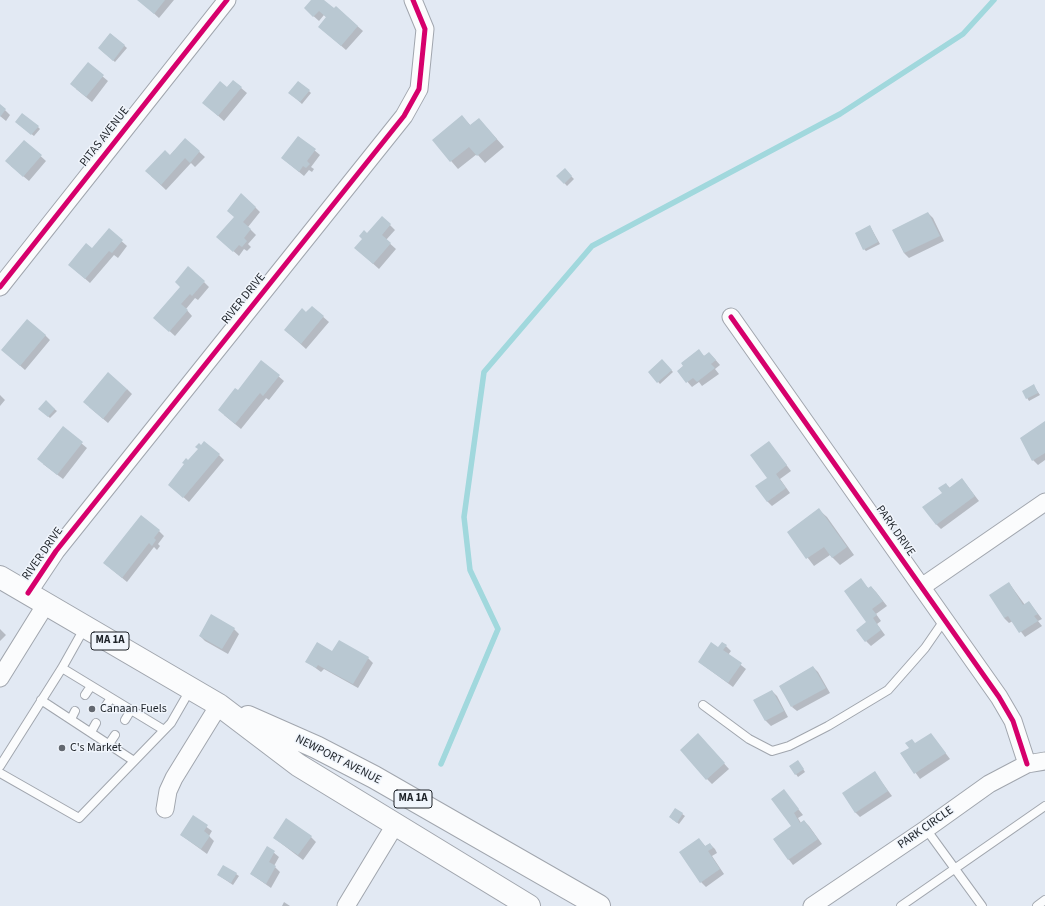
<!DOCTYPE html>
<style>
body{margin:0}
canvas{display:block;background:#e2e9f3}
</style>
<canvas width="1045" height="906"></canvas>
<script>
const ctx = document.querySelector('canvas').getContext('2d');
ctx.lineJoin = 'round';
function paint(path, color) { ctx.fillStyle = color; ctx.fill(path, 'evenodd'); }
const shape = rows => new Path2D(rows.map(r => 'M' + r).join(''));
function strokePath(path, color, width, dash) { ctx.strokeStyle = color; ctx.lineWidth = width; ctx.lineCap = dash ? 'butt' : 'round'; ctx.setLineDash(dash || []); ctx.stroke(path); }
function drawText(font, color, halo, rows, align = 'center') {
  ctx.font = font + ' "Source Sans 3",sans-serif'; ctx.lineWidth = 3; ctx.setLineDash([]); ctx.textBaseline = 'middle'; ctx.strokeStyle = halo; ctx.fillStyle = color; for (const [text, x, y, turn = 0] of rows) {
    ctx.save(); ctx.translate(x, y); ctx.rotate((+turn || 0) * Math.PI / 180); ctx.textAlign = isNaN(turn) ? turn : align; if (halo) ctx.strokeText(text, 0, 0); ctx.fillText(text, 0, 0); ctx.restore();
  }
}
paint(shape([
 [139,0,174,0,159,18],
 [312,0,323,0,334,10,336,7,363,31,346,50,324,31,327,18,324,15,319,21,310,13],
 [111,34,127,48,115,62,101,50],
 [88,64,108,81,92,102,76,89],
 [233,81,247,93,224,121,208,107],
 [309,91,311,93,302,104,292,95],
 [0,105,10,115,6,121,0,116],
 [462,116,471,126,479,119,504,147,485,163,477,154,458,169,433,140],
 [18,124,38,127,40,129,34,136],
 [299,137,320,155,311,167,314,169,312,172,309,170,304,176,282,158],
 [185,139,205,157,195,167,191,163,166,190,151,176],
 [24,141,46,161,29,181,11,166],
 [565,170,574,179,567,186,558,176],
 [255,207,260,212,248,227,256,235,248,244,251,247,247,251,244,249,239,256,223,242,235,217],
 [928,213,933,218,944,241,909,258,904,253,893,230],
 [382,217,395,230,386,240,396,249,379,269,361,253,367,235],
 [870,226,880,244,866,251,864,249],
 [109,230,127,246,118,258,114,255,90,283,75,270],
 [204,282,209,287,198,300,195,298,186,309,192,316,175,336,155,318],
 [312,307,329,322,306,349,285,330],
 [45,335,50,340,25,370,8,355],
 [699,351,704,356,709,353,714,358,720,365,715,369,719,374,702,386,699,382,692,387,678,371],
 [662,360,673,372,660,384,649,372],
 [262,362,284,381,269,400,266,398,241,429,224,415,238,391],
 [1034,386,1040,395,1029,401,1023,391],
 [127,389,132,394,108,423,89,407],
 [0,395,5,400,0,406],
 [46,402,57,411,50,418,40,409],
 [1045,422,1045,460,1038,465,1033,460],
 [63,428,87,448,63,479,43,464],
 [769,442,791,471,780,479,790,493,772,506,767,501],
 [219,455,224,460,189,502,174,489,188,462],
 [962,479,979,501,941,529,936,524,946,484,950,488],
 [819,510,827,517,854,555,840,565,830,555,814,566,788,532],
 [159,531,164,536,158,544,160,546,157,550,154,547,127,582,104,563],
 [861,580,869,589,871,587,876,592,887,606,876,614,881,621,877,624,885,635,871,646,866,641,868,622],
 [1009,583,1025,605,1029,602,1042,619,1038,621,1042,626,1025,637,1013,621,1009,623,1004,618],
 [0,629,6,635,0,641],
 [234,629,239,634,228,654,205,641,200,636],
 [726,646,731,651,728,655,746,669,733,687,699,662,718,648],
 [333,652,368,658,373,663,358,688,324,669,321,672,306,661],
 [813,667,818,672,830,693,797,711,792,707],
 [772,691,777,696,788,717,771,726,766,721,755,700],
 [931,734,950,759,920,779,902,754],
 [703,740,729,769,712,784,707,779],
 [800,764,805,772,798,777,790,766],
 [875,773,892,796,860,817,855,812],
 [784,791,803,815,798,818,801,823,804,821,809,826,822,844,793,865,774,840,793,827],
 [675,809,685,816,679,824,672,819],
 [193,817,212,831,209,836,214,841,207,854,181,835],
 [311,837,316,842,303,860,274,838],
 [699,839,706,847,710,844,715,849,717,853,712,856,724,874,706,887,701,882],
 [267,847,279,857,274,866,280,872,271,888,251,874],
 [236,874,239,876,233,885,221,877],
 [284,902,290,906,282,906]
]), '#0003');
strokePath(shape([
 [441,764,498,629,470,570,464,517,484,372,592,246,840,114,963,34,994,0]
]), '#a1d8dd', 5.5);
paint(shape([
 [137,0,165,0,154,14],
 [311,0,324,0,334,8,336,6,358,26,341,46,318,27,326,17,319,11,313,17,304,8],
 [110,33,125,45,113,61,98,48],
 [88,62,104,75,86,97,70,84],
 [233,80,242,87,218,116,202,103,220,81,227,87],
 [298,81,310,90,300,102,288,93],
 [0,104,6,109,0,117],
 [22,113,39,126,31,135,15,122],
 [462,115,470,125,479,118,497,139,477,156,469,147,450,162,432,140],
 [298,136,316,149,307,161,310,164,306,168,303,166,299,172,281,158],
 [185,138,200,151,190,163,185,158,161,185,145,171,165,150,170,155],
 [24,140,42,155,23,177,5,161],
 [565,168,572,176,564,184,556,176],
 [241,193,256,207,243,222,251,229,244,238,247,241,242,247,239,245,233,252,216,237,234,217,227,211],
 [928,212,940,236,904,253,892,230],
 [382,216,391,224,382,235,391,243,373,264,354,248,362,239,359,236,364,230,367,233],
 [870,225,878,242,863,250,855,233],
 [109,228,123,240,112,253,109,251,85,279,68,265,86,243,92,248],
 [188,266,205,281,192,296,190,294,181,304,188,310,169,332,153,318,180,287,175,282],
 [312,306,324,316,301,344,284,330,302,308,306,312],
 [27,319,46,335,20,366,1,350],
 [699,349,704,356,709,352,716,360,711,364,715,368,697,382,693,378,686,383,677,371,683,366,681,363],
 [662,359,672,370,657,383,648,372],
 [261,360,280,375,263,396,260,393,235,424,218,410,235,388,238,390],
 [108,372,127,389,103,419,83,402],
 [1034,384,1038,393,1026,399,1022,391],
 [46,400,55,409,48,417,38,409],
 [1045,421,1045,453,1032,461,1020,438],
 [63,426,83,442,57,475,37,459],
 [204,441,220,454,183,498,168,485,184,464,182,463,186,458,188,460,198,449,195,447,199,443,201,445],
 [769,441,787,465,776,474,786,488,767,502,755,486,767,478,750,455],
 [962,478,975,496,936,525,922,507,942,493,938,488,946,483,949,488],
 [819,508,847,547,832,558,824,547,806,559,787,532],
 [141,515,160,530,154,538,156,540,152,546,149,543,122,578,103,563],
 [861,578,868,588,871,586,883,601,872,609,877,615,873,618,881,630,865,642,856,630,866,622,844,591],
 [1009,582,1023,605,1029,601,1038,614,1034,616,1038,621,1019,633,1008,616,1004,618,989,595],
 [211,614,235,628,222,649,199,636],
 [339,640,369,657,353,684,318,665,316,668,305,662,317,642,332,651],
 [711,642,718,647,722,642,727,645,723,650,742,663,728,683,698,662],
 [813,666,826,688,791,707,779,686],
 [772,690,784,711,765,721,753,700],
 [698,733,725,763,706,780,680,750],
 [931,733,946,753,914,774,900,753,909,748,905,743,912,739,915,743],
 [798,760,804,769,795,775,789,766],
 [875,771,888,791,855,813,842,793],
 [784,789,799,809,794,813,800,823,804,820,818,839,788,860,773,839,791,826,771,799],
 [675,808,683,813,677,823,669,817],
 [193,815,208,825,204,831,210,836,201,849,180,835],
 [286,818,312,836,298,855,273,838],
 [699,838,705,846,710,843,713,848,708,851,720,869,700,883,679,852],
 [267,846,275,851,269,862,276,866,266,884,250,874],
 [223,865,237,873,231,883,217,875]
]), '#b9c8d2');
const service = shape([
 [62,668,164,730],
 [85,695,91,686],
 [41,700,134,761],
 [703,705,749,739,772,751,789,746,828,726,888,690,925,648,945,619],
 [105,707,111,698],
 [71,719,75,711],
 [125,720,131,710],
 [91,732,96,723],
 [109,744,115,735],
 [0,766,62,668,85,627],
 [0,773,79,818,171,723,190,690],
 [926,829,982,906],
 [901,906,1045,806],
 [1037,906,1045,900]
]);
const minor = shape([
 [0,287,227,0],
 [731,317,999,697,1013,721,1027,764],
 [923,586,1045,502],
 [28,593,56,551,404,116,419,89,425,29,413,0],
 [0,678,46,604],
 [165,809,168,791,174,778,219,705],
 [346,906,395,825],
 [812,906,926,829,989,784,1027,764,1045,761]
]);
const primary = shape([
 [0,577,219,705,298,765,529,906],
 [248,717,316,747,374,777,599,906]
]);
strokePath(service, '#a1a6ae', 10);
strokePath(minor, '#a1a6ae', 19);
strokePath(primary, '#a1a6ae', 24);
strokePath(service, '#fbfcfd', 8);
strokePath(minor, '#fbfcfd', 17);
strokePath(primary, '#fbfcfd', 22);
strokePath(shape([
 [0,287,227,0],
 [731,317,999,697,1013,721,1027,764],
 [28,593,56,551,404,116,419,89,425,29,413,0]
]), '#d6006c', 5);
for (const [x, y, r, color] of [
 [92,709,4,"#636870"],
 [62,748,4,"#636870"]
]) { const dot = new Path2D(); dot.arc(x, y, r, 0, 2 * Math.PI); ctx.fillStyle = color; ctx.fill(dot); strokePath(dot, '#f0f5fc', 1.5); }
for (const [x, y, w] of [
 [110,641,38],
 [413,799,38]
]) { const box = new Path2D(); box.roundRect(x - w / 2, y - 9, w, 18, 3); ctx.fillStyle = '#f0f5fc'; ctx.fill(box); strokePath(box, '#1e2329', 1); }
drawText('bold 11px', '#1e2329', null, [
 ["MA 1A",110,641],
 ["MA 1A",413,799]
]);
drawText('12px', '#1e2329', '#f0f5fc', [
 ["PITAS AVENUE",105,137,-52],
 ["RIVER DRIVE",244,299,-51],
 ["PARK DRIVE",895,531,55],
 ["RIVER DRIVE",43,554,-55],
 ["NEWPORT AVENUE",338,760,27],
 ["PARK CIRCLE",926,828,-35]
]);
drawText('12px', '#1e2329', '#f0f5fc', [
 ["Canaan Fuels",100,709],
 ["C's Market",70,748]
], 'left');
</script>
